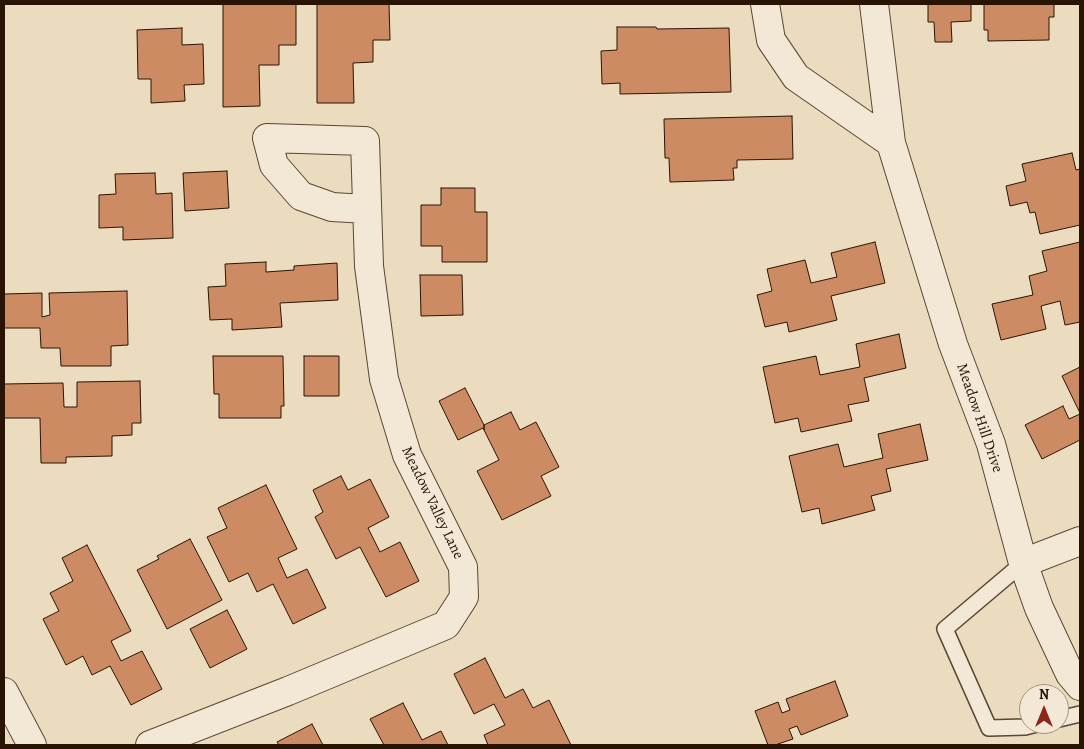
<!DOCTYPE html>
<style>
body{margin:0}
#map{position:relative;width:1084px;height:749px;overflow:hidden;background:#ebdbbf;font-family:Alegreya,serif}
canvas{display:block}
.frame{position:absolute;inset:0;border:5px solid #291404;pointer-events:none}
.north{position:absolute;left:1019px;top:684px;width:50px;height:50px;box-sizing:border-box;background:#f2e8d5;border:1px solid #a29381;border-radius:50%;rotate:0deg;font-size:14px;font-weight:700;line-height:20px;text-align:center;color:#291404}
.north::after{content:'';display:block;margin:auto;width:18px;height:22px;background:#8f2418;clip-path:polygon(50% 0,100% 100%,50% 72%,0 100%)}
</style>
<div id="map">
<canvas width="1084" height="749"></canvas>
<div class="frame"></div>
<div class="north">N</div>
</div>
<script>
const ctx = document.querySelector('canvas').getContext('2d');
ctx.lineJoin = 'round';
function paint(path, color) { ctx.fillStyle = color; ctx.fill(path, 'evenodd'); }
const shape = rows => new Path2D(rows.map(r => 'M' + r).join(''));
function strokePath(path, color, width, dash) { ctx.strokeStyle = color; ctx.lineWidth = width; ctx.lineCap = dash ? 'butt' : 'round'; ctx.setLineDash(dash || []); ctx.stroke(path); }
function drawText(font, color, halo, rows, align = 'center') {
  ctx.font = font + ' Alegreya,serif'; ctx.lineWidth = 4; ctx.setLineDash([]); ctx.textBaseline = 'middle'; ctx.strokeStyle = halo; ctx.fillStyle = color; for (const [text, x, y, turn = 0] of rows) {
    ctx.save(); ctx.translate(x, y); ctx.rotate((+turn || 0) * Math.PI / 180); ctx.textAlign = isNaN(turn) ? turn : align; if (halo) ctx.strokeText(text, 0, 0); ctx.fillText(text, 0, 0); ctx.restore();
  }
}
const building = shape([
 [223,4,296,4,296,45,279,45,279,65,259,65,260,106,223,107,223,4],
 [317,4,389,4,390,40,373,40,373,62,353,63,354,103,317,103,317,4],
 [928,4,971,4,971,21,951,22,952,42,935,42,934,22,928,22,928,4],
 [984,4,1054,4,1054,17,1049,17,1049,40,988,41,988,30,984,30,984,4],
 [617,27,656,27,657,29,729,28,731,92,620,94,620,83,602,84,601,51,617,50,617,27],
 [182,28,182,45,203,44,204,84,184,85,185,101,151,103,151,79,138,79,137,30,182,28],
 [792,116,793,159,737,160,737,168,733,168,734,180,670,182,669,158,665,158,664,119,792,116],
 [1072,153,1076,170,1080,169,1080,225,1040,234,1035,212,1030,213,1027,202,1010,206,1006,186,1026,181,1022,164,1072,153],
 [227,171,229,208,185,211,183,173,227,171],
 [155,173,156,194,172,193,173,238,123,240,123,227,99,228,99,195,116,194,115,174,155,173],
 [441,188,475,188,475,212,487,212,487,262,442,262,442,246,421,246,421,205,441,205,441,188],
 [875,242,885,283,831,296,837,320,789,332,787,322,765,327,757,295,772,291,767,269,805,260,811,283,837,277,831,253,875,242],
 [1080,242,1080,322,1065,325,1060,301,1041,306,1046,329,1001,340,992,304,1033,295,1029,276,1047,271,1042,251,1080,242],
 [266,262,266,272,294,270,294,266,337,263,338,300,280,303,282,327,232,330,232,319,210,320,208,287,226,286,225,264,266,262],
 [420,275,462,275,463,315,421,316,420,275],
 [127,291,128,345,111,346,111,366,61,366,60,348,41,348,40,328,4,328,4,294,42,293,42,317,50,315,49,293,127,291],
 [899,334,906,368,864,378,869,401,848,405,852,421,801,432,798,418,775,423,763,367,816,356,820,375,860,367,856,344,899,334],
 [213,356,283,356,284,406,281,406,281,418,219,418,219,394,214,394,213,356],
 [304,356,339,356,339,396,304,396,304,356],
 [1080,367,1080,413,1062,376,1080,367],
 [140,381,141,423,132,423,132,435,112,436,112,456,66,457,66,463,41,463,40,418,4,418,4,384,63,383,64,407,77,407,77,382,140,381],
 [465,388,484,425,484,430,483,428,458,440,439,401,465,388],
 [1063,406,1069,419,1080,414,1080,440,1042,459,1025,425,1063,406],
 [511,412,520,430,536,422,559,467,541,476,551,496,502,520,477,471,499,460,484,430,484,425,511,412],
 [920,424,928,460,886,469,891,491,871,496,875,510,822,524,819,508,802,512,789,456,838,444,844,467,883,458,878,434,920,424],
 [341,476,348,490,370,479,389,517,368,528,380,552,400,542,419,581,386,597,360,547,336,559,315,517,323,512,313,490,341,476],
 [266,485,297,549,278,558,287,578,307,569,326,608,293,624,273,584,257,592,248,573,229,582,207,537,227,528,218,508,266,485],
 [190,539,222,600,167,629,137,570,159,559,157,556,190,539],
 [87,545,131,631,111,641,121,661,142,651,162,689,131,705,110,666,92,675,83,656,66,665,43,619,59,611,50,593,73,581,62,558,87,545],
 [227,610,247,649,210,668,190,629,227,610],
 [485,658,505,698,523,689,533,708,549,700,571,745,488,745,484,735,505,725,494,704,474,714,454,674,485,658],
 [835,681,848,716,801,735,797,726,789,729,793,739,775,745,768,745,755,711,778,702,782,713,790,710,786,699,835,681],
 [403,703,422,740,441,731,448,745,384,745,370,719,403,703],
 [312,724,323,745,279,745,277,742,312,724]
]);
paint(building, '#cd8b64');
strokePath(building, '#291404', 1);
const service = shape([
 [1023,563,945,629,989,728,1025,727,1037,724],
 [1059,719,1080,714]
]);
const minor = shape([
 [765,4,771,40,796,77,891,143],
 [874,4,891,143,953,344,991,444,1023,563,1039,608,1070,674,1080,686],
 [1023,563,1080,541],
 [4,692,32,745],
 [150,745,288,691,446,625,464,597,463,567,407,455,384,379,369,266,365,141,267,138,274,165,301,196,332,207,367,209]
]);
strokePath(service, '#5a4633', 18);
strokePath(minor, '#5a4633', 30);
strokePath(service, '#f2e8d5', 15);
strokePath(minor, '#f2e8d5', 28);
drawText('15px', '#291404', '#f2e8d5', [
 ["Meadow Hill Drive",979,418,71],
 ["Meadow Valley Lane",432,503,64]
]);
</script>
